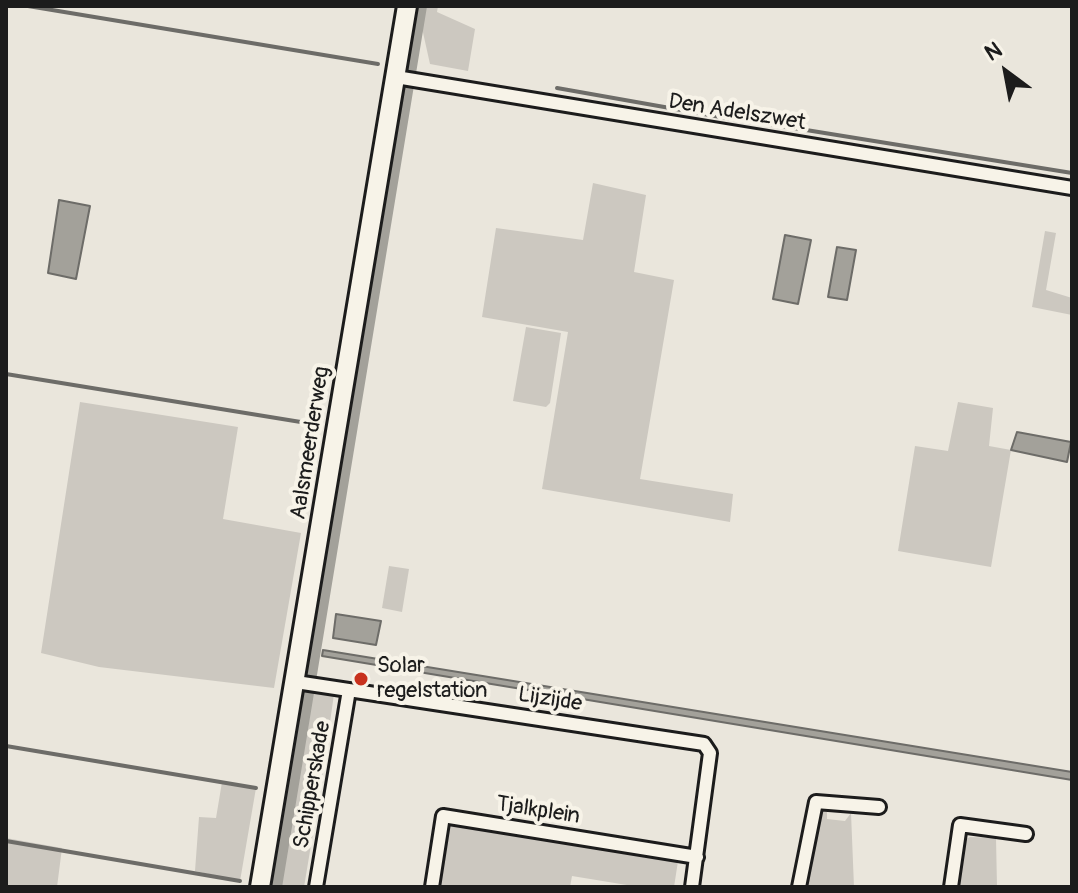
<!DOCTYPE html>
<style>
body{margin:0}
#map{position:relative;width:1078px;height:893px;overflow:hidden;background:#eae6dc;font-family:Pangolin,sans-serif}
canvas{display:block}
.frame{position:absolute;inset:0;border:8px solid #1c1c1c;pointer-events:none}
.north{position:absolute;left:966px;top:32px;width:80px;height:80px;-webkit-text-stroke:6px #f7f3e8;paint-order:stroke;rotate:328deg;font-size:22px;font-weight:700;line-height:32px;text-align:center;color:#1c1c1c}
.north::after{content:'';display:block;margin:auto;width:28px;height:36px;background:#1c1c1c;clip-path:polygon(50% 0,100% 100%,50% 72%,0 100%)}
</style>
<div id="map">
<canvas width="1078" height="893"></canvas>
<div class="frame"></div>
<div class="north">N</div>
</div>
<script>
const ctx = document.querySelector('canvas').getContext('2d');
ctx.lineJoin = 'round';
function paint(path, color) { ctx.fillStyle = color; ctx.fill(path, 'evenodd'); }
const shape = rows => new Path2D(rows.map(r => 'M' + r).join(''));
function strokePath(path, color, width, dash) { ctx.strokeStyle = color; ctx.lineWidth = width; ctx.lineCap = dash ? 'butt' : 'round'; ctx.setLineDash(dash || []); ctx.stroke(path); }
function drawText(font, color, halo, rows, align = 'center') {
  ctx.font = font + ' Pangolin,sans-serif'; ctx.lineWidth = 8; ctx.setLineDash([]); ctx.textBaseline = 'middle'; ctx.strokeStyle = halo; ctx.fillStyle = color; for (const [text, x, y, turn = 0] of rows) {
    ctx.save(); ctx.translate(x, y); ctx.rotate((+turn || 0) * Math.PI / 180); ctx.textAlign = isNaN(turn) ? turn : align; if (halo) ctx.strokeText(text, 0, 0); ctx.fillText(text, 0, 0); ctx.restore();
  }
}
paint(shape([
 [425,6,438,6,437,12,475,29,468,71,430,64,422,28],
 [593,183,646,195,634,272,674,280,640,479,733,494,730,522,542,489,568,332,482,317,496,228,583,240],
 [1045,231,1056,233,1046,290,1072,298,1072,315,1032,307],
 [526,327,561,333,550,403,546,407,513,401],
 [80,402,238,427,223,519,301,533,274,688,99,667,41,653],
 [958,402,993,408,989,446,1011,450,991,567,898,551,915,446,948,451],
 [389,566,409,569,402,612,382,608],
 [307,689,334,694,322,779,304,887,275,887],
 [222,782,256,788,240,881,195,871,199,817,216,818],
 [827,809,827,819,845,821,851,813,854,887,805,887,818,811],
 [445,821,678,861,674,887,639,887,572,876,570,887,434,887],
 [970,837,996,838,997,887,953,887,964,840],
 [6,838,62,848,57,887,6,887]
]), '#ccc8c0');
const water = shape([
 [59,200,90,206,76,279,48,273,59,200],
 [785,235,811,240,798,304,773,299,785,235],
 [837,247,856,250,847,300,828,297,837,247],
 [1017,432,1071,442,1067,462,1011,450,1017,432],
 [336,614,381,621,376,645,333,638,336,614],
 [323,650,1072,772,1072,780,322,656,323,650]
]);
paint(water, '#a3a19a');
strokePath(water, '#6d6c68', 2);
strokePath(shape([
 [28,6,378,64],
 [557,88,732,119],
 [769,124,1072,173],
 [6,374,313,424],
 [6,746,256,788],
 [6,841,240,881]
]), '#6d6c68', 4);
strokePath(shape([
 [276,887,421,6]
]), '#a3a19a', 12);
const street = shape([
 [396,77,1072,188],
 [296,682,704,744,710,753,692,887],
 [316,887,349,690],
 [432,887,443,816,697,857],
 [799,887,816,802,879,807],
 [951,887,960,825,1026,834]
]);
const secondary = shape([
 [260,887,407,6]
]);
strokePath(street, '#1c1c1c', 18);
strokePath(secondary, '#1c1c1c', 24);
strokePath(street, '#f7f3e8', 12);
strokePath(secondary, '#f7f3e8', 18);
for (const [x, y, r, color] of [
 [361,679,8,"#c8321e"]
]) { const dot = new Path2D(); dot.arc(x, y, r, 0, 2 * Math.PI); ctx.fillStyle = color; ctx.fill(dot); strokePath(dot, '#f7f3e8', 3); }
drawText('22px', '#1c1c1c', '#f7f3e8', [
 ["Den Adelszwet",737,113,9],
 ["Aalsmeerderweg",311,443,-81],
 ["Lijzijde",550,700,9],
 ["Schipperskade",313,785,-80],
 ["Tjalkplein",538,811,9]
]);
drawText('22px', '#1c1c1c', '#f7f3e8', [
 ["Solar",377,666],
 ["regelstation",377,691]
], 'left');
</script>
